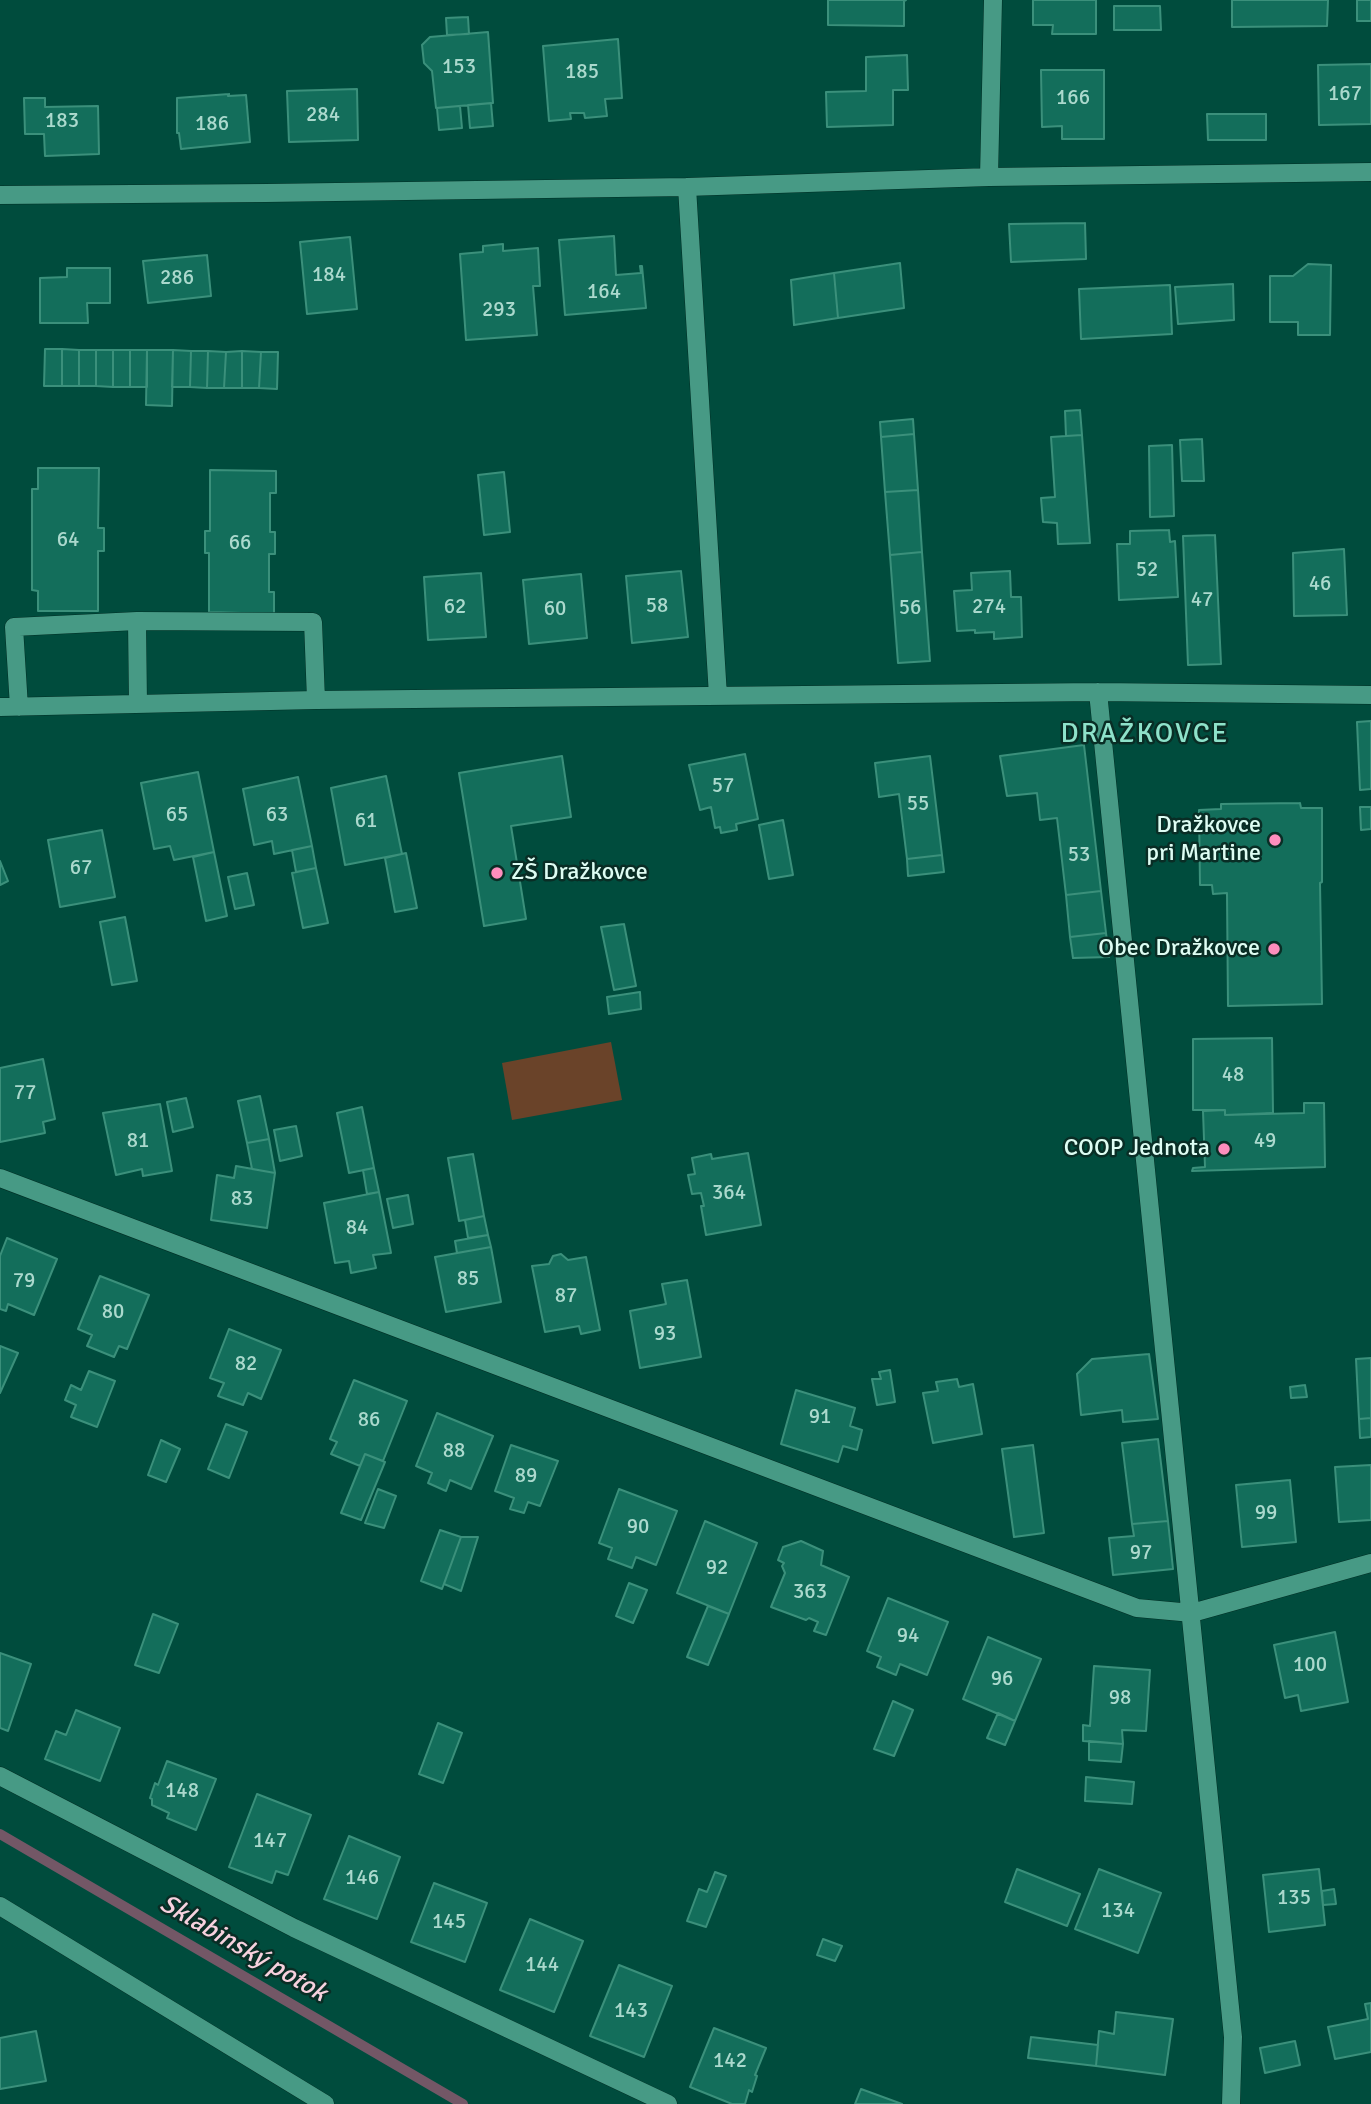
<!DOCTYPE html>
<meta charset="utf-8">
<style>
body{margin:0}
canvas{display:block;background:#004c3d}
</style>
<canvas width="1371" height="2104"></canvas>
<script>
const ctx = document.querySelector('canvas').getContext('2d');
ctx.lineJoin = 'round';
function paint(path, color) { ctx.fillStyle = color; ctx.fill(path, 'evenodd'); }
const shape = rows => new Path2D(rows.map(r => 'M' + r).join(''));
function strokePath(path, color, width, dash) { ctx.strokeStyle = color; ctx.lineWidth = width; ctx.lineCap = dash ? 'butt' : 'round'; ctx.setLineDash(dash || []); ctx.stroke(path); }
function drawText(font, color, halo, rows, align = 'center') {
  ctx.font = font + ' Signika,sans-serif'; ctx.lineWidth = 5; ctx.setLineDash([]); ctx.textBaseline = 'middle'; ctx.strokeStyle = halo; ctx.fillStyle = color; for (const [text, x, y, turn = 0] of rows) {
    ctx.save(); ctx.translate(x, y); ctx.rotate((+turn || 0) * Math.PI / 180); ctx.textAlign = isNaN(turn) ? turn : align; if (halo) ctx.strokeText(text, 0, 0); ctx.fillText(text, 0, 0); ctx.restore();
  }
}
paint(shape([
 [611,1042,622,1100,512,1120,502,1063]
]), '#6a4329');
strokePath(shape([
 [0,1834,463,2104]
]), '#735766', 10);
const building = shape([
 [828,0,906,0,904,1,904,26,828,25,828,0],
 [1033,0,1096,0,1096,34,1052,34,1053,25,1033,25,1033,0],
 [1232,0,1328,0,1327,26,1232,27,1232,0],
 [1357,0,1371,0,1371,21,1357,21,1357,0],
 [1114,6,1160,6,1161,30,1114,30,1114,6],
 [468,17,469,34,447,35,446,18,468,17],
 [488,32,493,103,436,108,432,71,424,63,422,45,430,37,488,32],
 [618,39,622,98,605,99,607,116,585,118,584,113,570,113,571,119,549,121,543,46,618,39],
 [907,55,908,90,893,90,893,125,827,127,826,92,866,91,866,57,907,55],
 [1371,64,1371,124,1319,125,1318,65,1371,64],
 [1041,70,1104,70,1104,139,1062,139,1062,126,1042,127,1041,70],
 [357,89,358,140,289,142,287,91,357,89],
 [229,94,228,96,246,95,250,142,181,149,179,133,177,133,177,98,229,94],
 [24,98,45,98,45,107,98,106,99,154,45,156,44,134,25,134,24,98],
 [491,103,493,126,470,128,468,105,491,103],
 [460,106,462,128,439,130,437,108,460,106],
 [1207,114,1266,114,1266,140,1208,140,1207,114],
 [1085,223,1086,259,1011,262,1009,224,1085,223],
 [614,236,616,275,641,273,640,266,642,266,646,308,565,315,559,240,614,236],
 [350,237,357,309,307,314,300,242,350,237],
 [503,244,503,251,538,248,540,286,533,286,537,335,466,340,460,254,483,252,483,246,503,244],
 [207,255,211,296,148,303,143,261,207,255],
 [900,263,904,308,838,318,834,273,900,263],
 [1308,264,1331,265,1330,335,1298,335,1298,322,1270,322,1270,276,1293,276,1308,264],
 [67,268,110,268,110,303,87,303,88,323,40,323,40,278,67,277,67,268],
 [834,273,838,318,794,325,791,280,834,273],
 [1233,284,1234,320,1178,324,1175,287,1233,284],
 [1170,285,1172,334,1081,339,1079,289,1170,285],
 [45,349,62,349,62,386,44,386,45,349],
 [62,349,79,350,79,386,62,386,62,349],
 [79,350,96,350,96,386,79,386,79,350],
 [96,350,113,350,113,387,96,386,96,350],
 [113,350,130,350,130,387,113,387,113,350],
 [130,350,147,350,147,387,130,387,130,350],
 [147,350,173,350,172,406,146,405,147,350],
 [173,350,191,351,190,387,172,387,173,350],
 [191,351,208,351,207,388,190,387,191,351],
 [208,351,226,352,224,388,207,388,208,351],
 [242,351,242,388,224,388,226,352,242,351],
 [242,351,261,352,259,388,242,388,242,351],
 [261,352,278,352,277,389,259,388,261,352],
 [1080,410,1082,435,1066,436,1065,411,1080,410],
 [913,419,914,434,881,437,880,422,913,419],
 [914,434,918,490,885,492,881,437,914,434],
 [1082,435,1090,543,1058,544,1057,523,1043,522,1041,498,1055,497,1051,437,1082,435],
 [1202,439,1204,481,1182,481,1180,440,1202,439],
 [1172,445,1174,516,1150,517,1149,446,1172,445],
 [38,468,99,468,98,528,104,528,104,551,98,551,98,611,38,611,38,591,32,590,32,489,38,489,38,468],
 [210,470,276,471,276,493,270,493,270,532,275,532,275,554,269,554,269,592,274,592,274,614,209,612,209,553,205,553,205,531,210,531,210,470],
 [504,472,510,532,484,535,478,475,504,472],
 [918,490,922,552,890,555,885,492,918,490],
 [1169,530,1170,542,1175,541,1178,597,1119,600,1117,544,1130,544,1130,531,1169,530],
 [1215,535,1221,664,1188,665,1183,536,1215,535],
 [1344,549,1347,615,1294,616,1293,553,1344,549],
 [922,552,930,661,898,663,890,555,922,552],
 [681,571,688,637,632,643,626,576,681,571],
 [1010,571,1011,597,1021,597,1022,637,994,639,994,632,975,633,975,630,957,631,954,591,972,590,971,573,1010,571],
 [481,573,486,637,428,640,424,577,481,573],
 [581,574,587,638,529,644,523,580,581,574],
 [1371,721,1371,789,1360,790,1357,722,1371,721],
 [1084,745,1101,891,1066,895,1057,818,1040,820,1037,793,1007,796,1000,756,1084,745],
 [745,754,758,819,736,824,737,830,721,833,720,827,715,828,711,807,700,810,689,765,745,754],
 [562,756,571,817,511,826,526,919,484,926,459,773,562,756],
 [930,756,942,855,907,859,899,794,879,797,875,763,930,756],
 [198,772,214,852,174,860,170,846,154,849,141,783,198,772],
 [386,776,402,854,345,865,331,788,386,776],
 [298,777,312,846,274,854,272,841,254,845,243,789,298,777],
 [1300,803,1301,808,1322,808,1322,882,1320,883,1322,1004,1228,1006,1227,893,1213,894,1212,885,1200,885,1199,810,1221,809,1221,804,1300,803],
 [1360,807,1371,807,1371,829,1361,830,1360,807],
 [783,820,793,875,769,879,759,825,783,820],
 [102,830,115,897,60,907,48,840,102,830],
 [312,846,316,868,296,872,292,850,312,846],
 [214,852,227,916,206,921,193,857,214,852],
 [406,853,417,908,395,912,385,858,406,853],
 [942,855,944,872,908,876,907,859,942,855],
 [0,861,8,881,0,885,0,861],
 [316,868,328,923,303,928,292,873,316,868],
 [247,873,254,905,235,909,228,877,247,873],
 [1101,891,1106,933,1070,937,1066,895,1101,891],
 [125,917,137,981,112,985,100,922,125,917],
 [624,924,636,986,614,990,601,927,624,924],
 [1106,933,1109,957,1073,958,1070,937,1106,933],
 [640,992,641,1009,609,1014,607,997,640,992],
 [1272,1038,1273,1113,1225,1115,1225,1110,1193,1110,1193,1039,1272,1038],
 [43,1059,55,1119,43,1122,45,1133,0,1142,0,1068,43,1059],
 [260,1096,269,1139,247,1143,238,1101,260,1096],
 [186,1098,193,1127,173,1132,167,1102,186,1098],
 [1304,1103,1324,1103,1325,1167,1192,1171,1193,1168,1205,1167,1203,1111,1225,1110,1225,1115,1304,1113,1304,1103],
 [160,1104,172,1171,143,1176,142,1169,116,1175,103,1113,160,1104],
 [362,1107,374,1168,349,1173,337,1113,362,1107],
 [296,1126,302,1156,280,1161,274,1130,296,1126],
 [269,1139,275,1173,252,1169,247,1143,269,1139],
 [748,1153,761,1225,706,1235,701,1206,704,1206,701,1193,692,1194,688,1175,695,1174,692,1158,711,1154,712,1159,748,1153],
 [473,1154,484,1216,459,1221,448,1158,473,1154],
 [236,1166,275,1173,267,1228,211,1220,217,1175,234,1178,236,1166],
 [374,1168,379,1192,367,1194,363,1170,374,1168],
 [379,1192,391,1253,373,1255,376,1268,351,1273,349,1261,335,1263,324,1203,379,1192],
 [408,1195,413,1224,393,1228,387,1199,408,1195],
 [484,1216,488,1235,468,1238,465,1220,484,1216],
 [488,1235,491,1247,457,1253,455,1241,488,1235],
 [7,1238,57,1259,34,1315,8,1304,6,1311,0,1309,0,1256,7,1238],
 [491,1247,501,1302,446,1312,435,1257,491,1247],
 [561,1254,568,1260,586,1257,600,1330,581,1334,579,1326,545,1332,532,1266,549,1264,553,1256,561,1254],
 [100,1276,149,1295,127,1349,119,1346,114,1357,87,1346,92,1335,78,1329,100,1276],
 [687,1280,701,1357,640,1368,630,1311,666,1304,662,1284,687,1280],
 [229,1329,281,1350,261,1399,248,1393,243,1405,218,1396,224,1383,210,1378,229,1329],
 [0,1346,18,1353,0,1393,0,1346],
 [1149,1354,1158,1419,1123,1422,1122,1410,1081,1415,1077,1374,1092,1359,1149,1354],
 [1371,1358,1371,1418,1359,1419,1356,1359,1371,1358],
 [890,1370,895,1402,877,1405,872,1379,881,1379,879,1372,890,1370],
 [89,1371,115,1381,97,1427,71,1417,76,1405,65,1400,71,1385,81,1390,89,1371],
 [957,1379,959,1387,973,1384,982,1434,933,1443,923,1393,938,1391,936,1382,957,1379],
 [354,1380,407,1401,383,1461,365,1454,360,1466,331,1454,337,1442,330,1439,354,1380],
 [1305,1385,1307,1397,1291,1398,1290,1387,1305,1385],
 [796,1390,855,1408,850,1426,862,1430,857,1450,843,1446,838,1462,781,1444,796,1390],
 [437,1413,493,1436,471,1489,450,1480,446,1491,428,1483,432,1473,416,1466,437,1413],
 [1371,1418,1371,1437,1360,1438,1359,1419,1371,1418],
 [226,1424,247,1432,229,1478,208,1469,226,1424],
 [1158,1439,1168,1521,1132,1524,1122,1443,1158,1439],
 [161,1440,180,1449,166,1482,148,1475,161,1440],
 [511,1445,558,1461,540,1506,528,1502,524,1513,510,1509,514,1498,495,1491,511,1445],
 [1033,1445,1044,1533,1014,1537,1002,1449,1033,1445],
 [365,1454,385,1462,361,1520,341,1513,365,1454],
 [1371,1465,1371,1520,1339,1522,1335,1467,1371,1465],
 [1290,1480,1296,1542,1242,1547,1236,1485,1290,1480],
 [378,1489,396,1496,384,1528,365,1523,378,1489],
 [619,1489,677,1511,656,1565,636,1557,632,1568,608,1559,612,1548,599,1543,619,1489],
 [705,1521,757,1543,729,1614,677,1593,705,1521],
 [1168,1521,1173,1569,1113,1575,1109,1538,1134,1536,1132,1524,1168,1521],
 [440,1530,461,1537,442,1589,421,1581,440,1530],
 [461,1537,478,1537,461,1591,444,1584,461,1537],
 [801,1541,823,1551,821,1565,849,1577,826,1635,814,1631,818,1622,809,1618,806,1620,771,1607,785,1573,782,1566,784,1563,778,1560,783,1547,801,1541],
 [629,1583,647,1590,633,1623,616,1616,629,1583],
 [888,1598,948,1622,927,1675,900,1664,896,1675,877,1667,881,1657,867,1651,888,1598],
 [708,1606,729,1614,708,1665,687,1657,708,1606],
 [153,1614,178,1624,159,1673,135,1665,153,1614],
 [1335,1632,1348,1702,1301,1711,1298,1695,1285,1698,1274,1645,1335,1632],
 [988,1637,1041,1659,1015,1721,963,1699,988,1637],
 [0,1653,31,1664,8,1731,0,1728,0,1653],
 [1094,1666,1150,1670,1146,1731,1122,1730,1123,1744,1083,1741,1083,1725,1090,1726,1094,1666],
 [893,1701,913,1710,894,1756,874,1749,893,1701],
 [76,1710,120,1728,100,1781,45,1759,56,1731,66,1735,76,1710],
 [998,1713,1015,1721,1005,1745,987,1738,998,1713],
 [438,1723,462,1733,443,1783,419,1774,438,1723],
 [1089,1741,1123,1744,1121,1762,1089,1760,1089,1741],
 [167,1761,216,1779,196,1830,167,1818,169,1813,152,1805,152,1799,150,1798,155,1783,158,1785,167,1761],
 [1086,1777,1134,1782,1132,1804,1085,1801,1086,1777],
 [257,1794,311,1815,288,1875,276,1871,272,1883,229,1867,257,1794],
 [349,1836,400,1857,377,1919,324,1899,349,1836],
 [1017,1869,1080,1894,1067,1926,1005,1902,1017,1869],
 [1099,1869,1161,1893,1138,1953,1075,1929,1099,1869],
 [1319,1869,1325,1925,1269,1932,1263,1875,1319,1869],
 [715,1872,726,1876,706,1927,687,1921,699,1889,707,1892,715,1872],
 [434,1883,487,1903,465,1962,411,1942,434,1883],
 [1334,1889,1336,1904,1323,1905,1322,1891,1334,1889],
 [530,1919,583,1941,554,2012,500,1990,530,1919],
 [823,1939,842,1946,835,1961,817,1955,823,1939],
 [619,1965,672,1986,644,2057,590,2036,619,1965],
 [1371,2003,1371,2052,1335,2059,1328,2027,1368,2019,1365,2004,1371,2003],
 [1116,2012,1173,2019,1165,2075,1096,2066,1099,2031,1114,2034,1116,2012],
 [714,2028,766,2048,755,2075,757,2076,752,2092,749,2090,745,2104,732,2104,690,2087,714,2028],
 [36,2031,46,2081,0,2089,0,2038,36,2031],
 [1031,2037,1098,2045,1096,2066,1028,2058,1031,2037],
 [1295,2041,1300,2065,1265,2073,1260,2048,1295,2041],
 [861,2089,902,2104,855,2104,861,2089]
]);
paint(building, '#136e5b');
strokePath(building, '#3b907b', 2);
const minor = shape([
 [989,177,993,0],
 [687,187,718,696],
 [0,195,266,193,687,187,989,177,1371,172],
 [137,621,138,704],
 [1098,692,1233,2037,1231,2104],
 [0,707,316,700,1098,692,1371,695],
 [19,707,14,627,137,621,313,622,316,700],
 [0,1178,1137,1608,1192,1613,1371,1563],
 [0,1776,294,1928,668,2104],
 [0,1906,325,2104]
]);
strokePath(minor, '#002f25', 19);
strokePath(minor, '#479a85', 18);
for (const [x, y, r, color] of [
 [1275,840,7,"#fe8ebd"],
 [497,873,7,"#fe8ebd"],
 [1274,949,7,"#fe8ebd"],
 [1224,1149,7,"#fe8ebd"]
]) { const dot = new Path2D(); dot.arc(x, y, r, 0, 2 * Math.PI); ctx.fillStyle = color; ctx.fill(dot); strokePath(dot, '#092d25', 2.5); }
drawText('21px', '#abd9cd', null, [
 ["153",459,67],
 ["185",582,72],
 ["167",1345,94],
 ["166",1073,98],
 ["284",323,115],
 ["183",62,121],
 ["186",212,124],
 ["184",329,275],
 ["286",177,278],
 ["164",604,292],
 ["293",499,310],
 ["64",68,540],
 ["66",240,543],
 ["52",1147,570],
 ["46",1320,584],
 ["47",1202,600],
 ["58",657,606],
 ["62",455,607],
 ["274",989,607],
 ["56",910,608],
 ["60",555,609],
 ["57",723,786],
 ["55",918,804],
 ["65",177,815],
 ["63",277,815],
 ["61",366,821],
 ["53",1079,855],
 ["67",81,868],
 ["48",1233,1075],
 ["77",25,1093],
 ["81",138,1141],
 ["49",1265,1141],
 ["364",729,1193],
 ["83",242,1199],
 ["84",357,1228],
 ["85",468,1279],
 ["79",24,1281],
 ["87",566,1296],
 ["80",113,1312],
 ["93",665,1334],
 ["82",246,1364],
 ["91",820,1417],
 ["86",369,1420],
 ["88",454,1451],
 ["89",526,1476],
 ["99",1266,1513],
 ["90",638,1527],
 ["97",1141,1553],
 ["92",717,1568],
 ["363",810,1592],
 ["94",908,1636],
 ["100",1310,1665],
 ["96",1002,1679],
 ["98",1120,1698],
 ["148",182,1791],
 ["147",270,1841],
 ["146",362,1878],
 ["135",1294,1898],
 ["134",1118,1911],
 ["145",449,1922],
 ["144",542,1965],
 ["143",631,2011],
 ["142",730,2061]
]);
drawText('24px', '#defdf3', '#092d25', [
 ["Dražkovce",1261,826],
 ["pri Martine",1261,854],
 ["ZŠ Dražkovce",511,873,"left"],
 ["Obec Dražkovce",1260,949],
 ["COOP Jednota",1210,1149]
], 'right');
drawText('italic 26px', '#f7d1de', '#092d25', [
 ["Sklabinský potok",243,1949,30]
]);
ctx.letterSpacing = '2px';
drawText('28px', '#8ee2ca', '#092d25', [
 ["DRAŽKOVCE",1145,735]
]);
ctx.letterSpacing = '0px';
</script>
